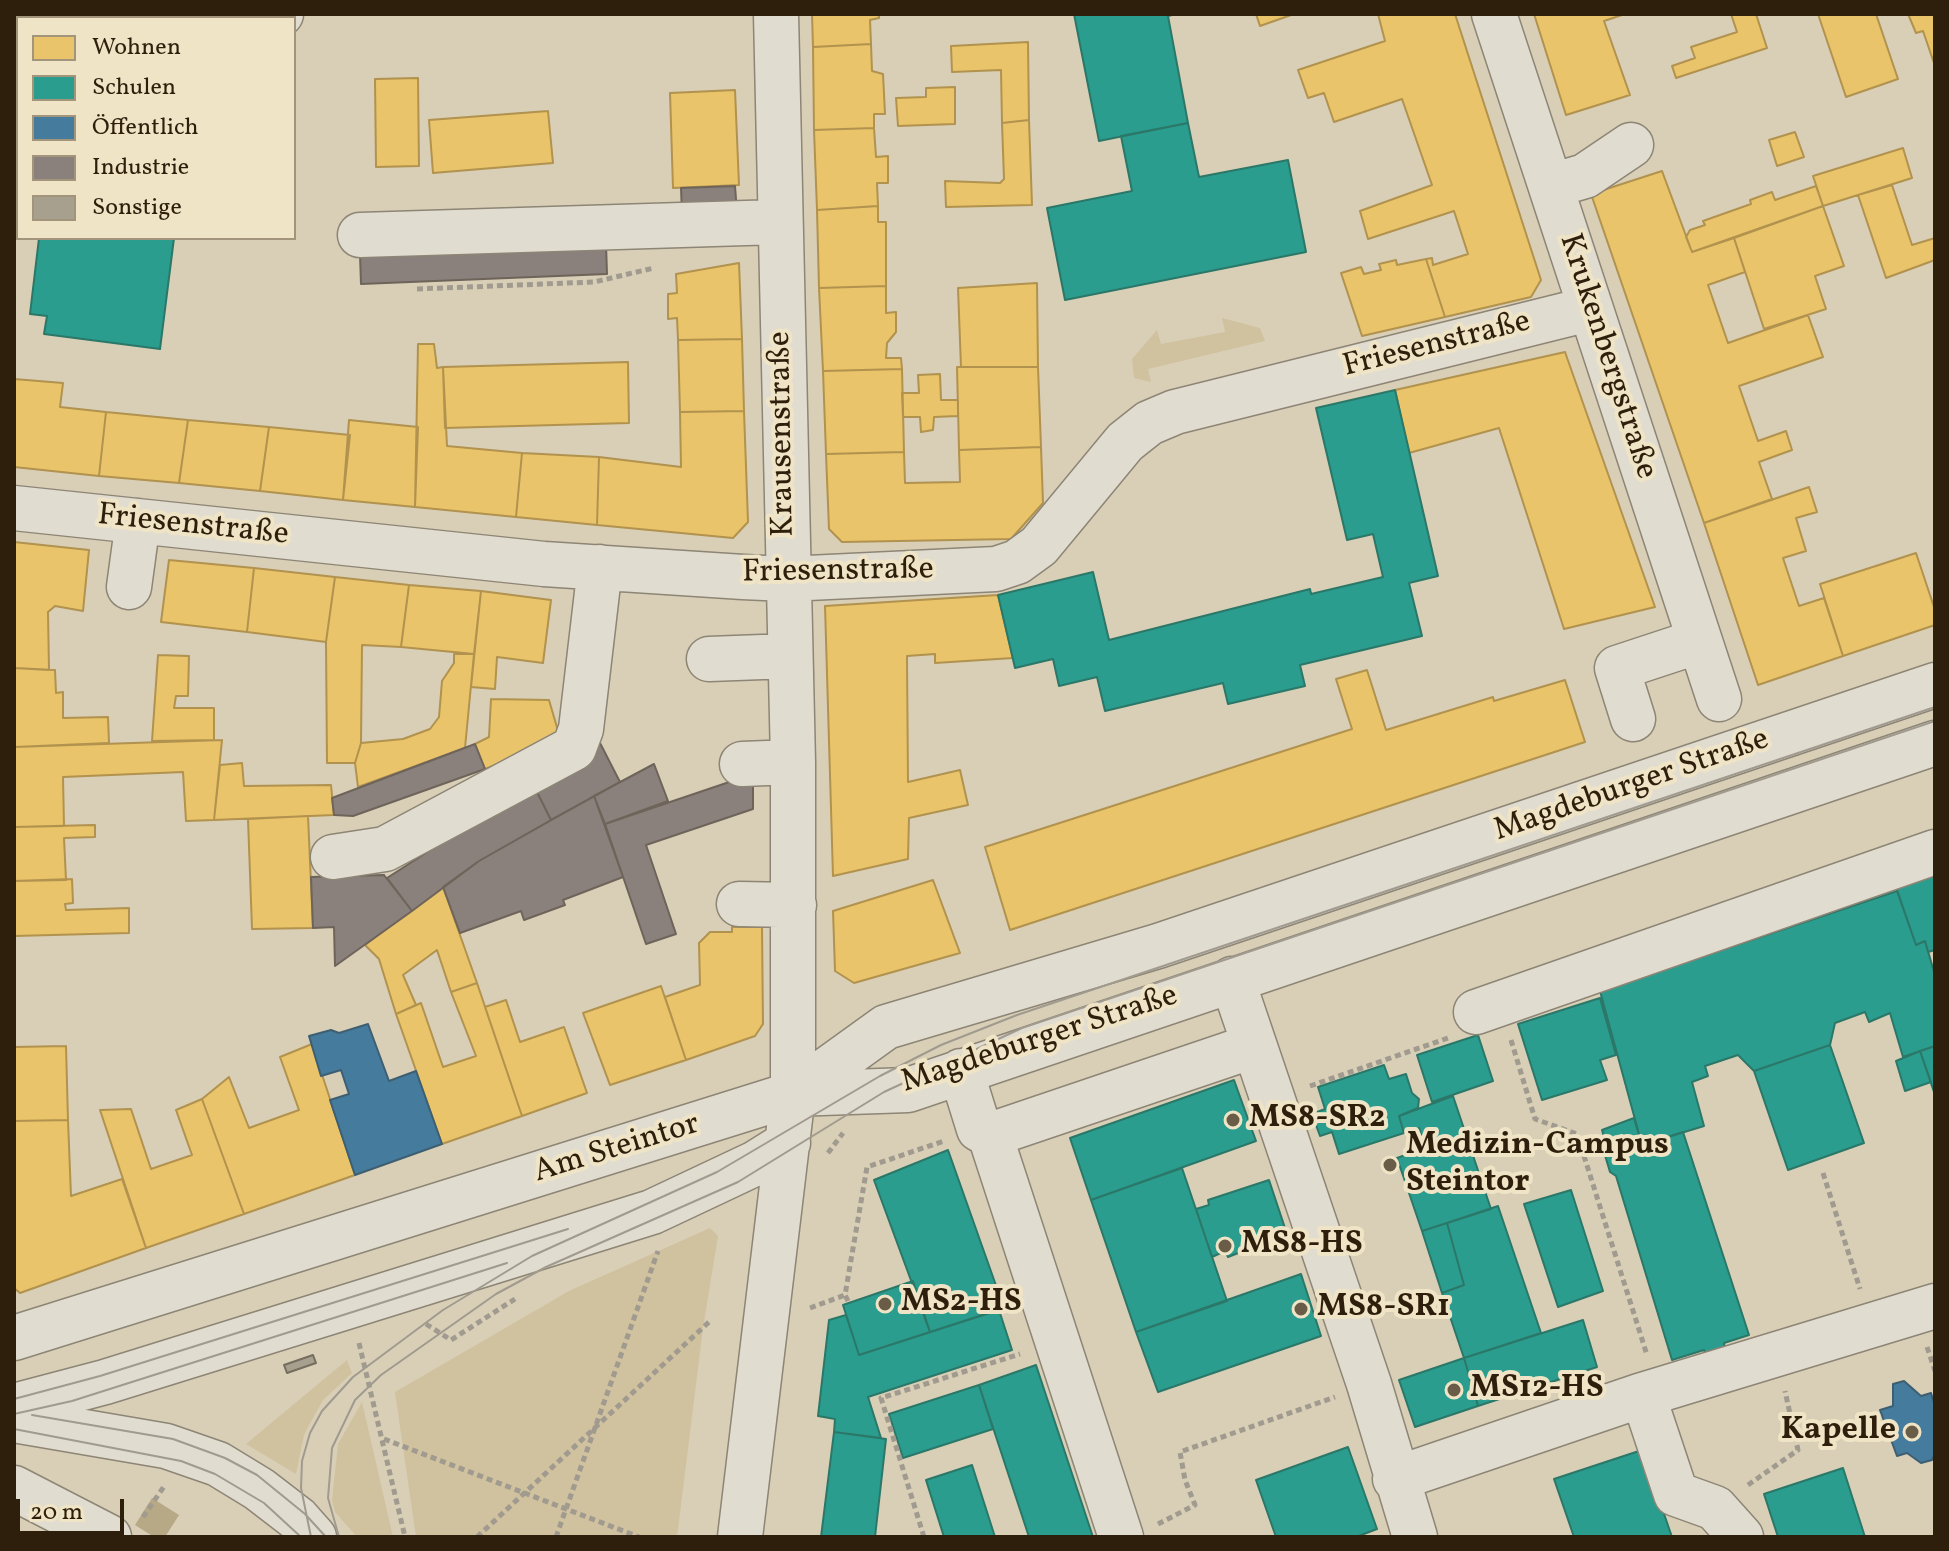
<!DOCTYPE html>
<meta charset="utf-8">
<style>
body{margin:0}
#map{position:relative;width:1949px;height:1551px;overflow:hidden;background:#d9cfb6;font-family:Vollkorn,serif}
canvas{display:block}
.frame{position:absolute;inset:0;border:16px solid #2e1f0c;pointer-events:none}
.legend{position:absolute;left:16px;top:16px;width:280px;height:224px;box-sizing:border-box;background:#f0e4c6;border:2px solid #a2957c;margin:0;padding:10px 14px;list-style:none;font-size:24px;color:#2e1f0c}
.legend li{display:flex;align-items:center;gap:16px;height:40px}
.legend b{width:40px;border:2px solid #a2957c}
.scale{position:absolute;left:16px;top:1499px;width:108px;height:36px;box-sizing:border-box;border:4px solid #2e1f0c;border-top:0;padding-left:10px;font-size:24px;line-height:28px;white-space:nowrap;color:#2e1f0c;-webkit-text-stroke:6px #f0e4c6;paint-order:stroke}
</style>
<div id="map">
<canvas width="1949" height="1551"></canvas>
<div class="frame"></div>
<ul class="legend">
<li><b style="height:22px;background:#e9c46a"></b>Wohnen</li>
<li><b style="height:22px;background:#2a9d8f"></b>Schulen</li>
<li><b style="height:22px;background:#457b9d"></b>Öffentlich</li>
<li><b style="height:22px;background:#8a817c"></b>Industrie</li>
<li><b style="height:22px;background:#a8a08e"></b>Sonstige</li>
</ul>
<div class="scale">20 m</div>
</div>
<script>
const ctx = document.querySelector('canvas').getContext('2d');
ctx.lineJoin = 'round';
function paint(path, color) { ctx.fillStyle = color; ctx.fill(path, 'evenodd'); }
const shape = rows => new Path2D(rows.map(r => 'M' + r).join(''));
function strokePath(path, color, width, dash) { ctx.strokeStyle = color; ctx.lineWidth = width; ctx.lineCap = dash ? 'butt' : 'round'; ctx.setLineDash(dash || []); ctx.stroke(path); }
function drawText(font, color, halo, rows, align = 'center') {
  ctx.font = font + ' Vollkorn,serif'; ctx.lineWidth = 8; ctx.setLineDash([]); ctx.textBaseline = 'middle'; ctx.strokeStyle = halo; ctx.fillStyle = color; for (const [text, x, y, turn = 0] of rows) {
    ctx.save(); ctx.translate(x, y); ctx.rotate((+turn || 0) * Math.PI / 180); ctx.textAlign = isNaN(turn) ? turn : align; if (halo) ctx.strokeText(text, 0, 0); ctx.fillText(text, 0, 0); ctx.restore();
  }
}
paint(shape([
 [1222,318,1260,328,1265,341,1148,369,1151,382,1134,378,1132,359,1157,330,1161,344,1225,332],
 [710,1228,718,1236,703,1328,677,1537,416,1537,395,1392,569,1291],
 [347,1360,352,1373,323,1400,313,1418,304,1435,296,1474,246,1444],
 [362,1402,393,1537,357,1537,335,1512,332,1500,338,1444]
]), '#d0c19f');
paint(shape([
 [152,1498,179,1515,165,1537,154,1537,135,1525]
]), '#b7a886');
const homes = shape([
 [812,14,879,14,879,18,870,20,871,44,813,47,812,14],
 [1256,14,1294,14,1260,26,1256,14],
 [1378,14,1455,14,1541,280,1531,297,1445,317,1426,259,1432,258,1433,265,1468,254,1454,211,1368,239,1360,211,1432,185,1402,99,1334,122,1324,93,1308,98,1298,70,1385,41,1378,14],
 [1534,14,1625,14,1604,21,1630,95,1566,115,1534,14],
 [1731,14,1756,14,1767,48,1676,78,1672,66,1695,58,1691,47,1737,32,1731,14],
 [1818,14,1876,14,1898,79,1846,97,1818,14],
 [1908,14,1935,14,1935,66,1923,31,1916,33,1908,14],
 [1028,42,1029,120,1002,123,1001,70,952,72,951,46,1028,42],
 [871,44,872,71,883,74,885,114,874,114,874,128,814,130,813,47,871,44],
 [418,78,419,166,376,167,375,79,418,78],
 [955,87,955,124,898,126,896,98,926,97,926,88,955,87],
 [735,90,739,185,673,188,670,93,735,90],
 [548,111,553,163,433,173,429,120,548,111],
 [1029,120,1032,205,946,207,945,181,1000,183,1004,179,1002,123,1029,120],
 [874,128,876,157,888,156,888,183,877,183,878,206,817,210,814,130,874,128],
 [1795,132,1804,157,1777,166,1769,140,1795,132],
 [1903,148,1912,178,1823,206,1813,176,1903,148],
 [1662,171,1692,252,1734,238,1745,272,1708,285,1728,343,1808,315,1823,357,1739,386,1758,441,1786,431,1792,450,1759,462,1772,499,1704,523,1591,194,1662,171],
 [1892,185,1912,245,1935,238,1935,260,1886,278,1858,195,1892,185],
 [1816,186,1823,206,1692,252,1686,237,1690,230,1705,225,1703,221,1751,204,1750,200,1772,192,1775,200,1816,186],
 [878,206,878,222,886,222,886,286,819,288,817,210,878,206],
 [1823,206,1844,266,1815,276,1826,309,1764,329,1734,238,1823,206],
 [1426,259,1445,317,1362,336,1341,273,1361,267,1364,274,1381,270,1379,264,1396,260,1397,265,1426,259],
 [739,263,742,339,678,340,677,318,668,319,668,294,677,293,676,274,739,263],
 [1037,283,1038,367,961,367,958,288,1037,283],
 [886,286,886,313,896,312,896,332,887,343,886,358,901,358,902,369,823,371,819,288,886,286],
 [742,339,744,411,680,412,678,340,742,339],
 [418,344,434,344,437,368,443,367,447,446,522,453,516,517,415,507,418,344],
 [1565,352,1655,607,1564,629,1499,428,1409,453,1395,390,1565,352],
 [628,362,629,423,445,428,443,367,628,362],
 [957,367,1038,367,1041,447,959,450,957,367],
 [902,369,904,452,826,454,823,371,902,369],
 [940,374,941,400,958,400,958,416,934,417,933,430,921,432,920,417,903,417,902,393,919,393,918,375,940,374],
 [14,379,63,383,60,407,106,412,99,476,14,467,14,379],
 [744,411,748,522,733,538,597,525,599,457,681,467,680,412,744,411],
 [106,412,188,420,179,483,99,476,106,412],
 [188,420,269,427,260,491,179,483,188,420],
 [349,420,418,427,415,507,343,500,349,420],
 [269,427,350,435,343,500,260,491,269,427],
 [1041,447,1043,503,1011,539,842,542,829,529,826,454,904,452,905,483,960,482,959,450,1041,447],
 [522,453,599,457,597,525,516,517,522,453],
 [1809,487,1817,512,1796,518,1806,551,1783,558,1799,606,1824,598,1843,656,1758,685,1704,523,1809,487],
 [14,542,89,550,83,611,55,606,48,612,49,670,14,668,14,542],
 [1916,553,1935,610,1935,625,1843,656,1820,584,1916,553],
 [169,560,254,568,247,632,161,622,169,560],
 [254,568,335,577,326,642,247,632,254,568],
 [335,577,409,585,401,647,362,645,361,743,355,763,327,763,326,642,335,577],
 [409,585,481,591,474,654,401,647,409,585],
 [481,591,551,600,543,663,497,657,495,689,471,687,481,591],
 [998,595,1013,658,935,663,935,654,907,656,908,782,960,770,968,805,909,818,908,859,833,876,825,606,998,595],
 [454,654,474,654,465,748,358,787,355,763,361,743,403,739,430,729,439,717,442,681,454,663,454,654],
 [158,655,189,656,188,696,176,696,174,708,214,708,214,740,152,741,158,655],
 [14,668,55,670,56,693,63,692,63,718,108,717,109,743,14,747,14,668],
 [1367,670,1386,730,1493,697,1494,701,1565,680,1585,742,1010,930,985,847,1352,729,1336,679,1367,670],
 [491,699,549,700,561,741,485,769,475,744,489,737,491,699],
 [222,740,214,820,186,821,183,772,63,777,64,826,14,827,14,747,222,740],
 [242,763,244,786,331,785,334,815,214,820,220,765,242,763],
 [308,816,313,928,252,929,248,819,308,816],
 [95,825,95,837,64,838,66,880,14,881,14,827,95,825],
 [72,879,73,903,65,904,66,910,129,908,129,933,14,936,14,881,72,879],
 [933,880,960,953,854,983,835,971,833,911,933,880],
 [443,887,477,983,451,992,437,950,403,975,416,1005,396,1014,379,959,365,945,443,887],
 [732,927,762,927,763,1024,755,1036,686,1060,665,997,700,985,699,943,710,932,732,932,732,927],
 [477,983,522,1116,442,1144,396,1014,421,1003,443,1067,476,1056,451,992,477,983],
 [661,986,686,1060,610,1085,583,1013,661,986],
 [506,1000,520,1042,564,1027,587,1093,522,1116,485,1007,506,1000],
 [312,1044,355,1175,244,1214,202,1099,229,1077,249,1128,299,1110,280,1057,312,1044],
 [66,1046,68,1120,14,1121,14,1047,66,1046],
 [202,1099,244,1214,146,1248,100,1110,131,1109,151,1169,192,1155,176,1110,202,1099],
 [68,1120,71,1196,122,1179,146,1248,20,1293,14,1288,14,1121,68,1120]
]);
paint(homes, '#e9c46a');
strokePath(homes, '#b1924e', 2);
const schools = shape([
 [1074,14,1176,14,1168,16,1188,123,1099,141,1074,14],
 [1188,123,1199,177,1288,160,1306,252,1065,300,1047,208,1132,191,1121,136,1188,123],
 [39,238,174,238,160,349,44,334,47,316,30,314,39,238],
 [1395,390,1438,576,1409,583,1422,636,1300,665,1305,686,1228,704,1223,683,1105,711,1097,677,1059,686,1053,659,1015,668,998,595,1093,572,1109,640,1310,589,1311,594,1383,577,1373,534,1347,540,1316,408,1395,390],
 [1935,870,1935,950,1928,952,1925,941,1916,945,1895,884,1935,870],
 [1897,891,1916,945,1925,941,1935,975,1935,1046,1903,1057,1890,1013,1869,1022,1865,1012,1835,1023,1830,1045,1763,1068,1754,1071,1738,1055,1705,1066,1708,1076,1692,1082,1704,1126,1642,1145,1600,991,1897,891],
 [1600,998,1616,1055,1600,1060,1607,1080,1542,1100,1518,1024,1600,998],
 [1478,1035,1493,1081,1432,1102,1417,1055,1478,1035],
 [1830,1045,1864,1143,1788,1170,1754,1071,1830,1045],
 [1935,1046,1935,1095,1920,1051,1935,1046],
 [1920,1051,1931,1082,1905,1091,1896,1061,1920,1051],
 [1384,1065,1389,1079,1406,1074,1412,1093,1419,1099,1418,1108,1399,1116,1404,1133,1339,1154,1332,1132,1320,1136,1312,1114,1325,1109,1318,1087,1384,1065],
 [1234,1080,1256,1141,1091,1200,1070,1138,1234,1080],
 [1453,1096,1491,1209,1422,1231,1397,1158,1425,1148,1419,1128,1404,1133,1399,1116,1453,1096],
 [1634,1118,1642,1145,1683,1132,1749,1335,1724,1343,1725,1350,1707,1356,1704,1350,1672,1360,1616,1176,1610,1172,1604,1152,1607,1147,1602,1130,1634,1118],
 [948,1150,1004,1308,930,1332,874,1180,948,1150],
 [1182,1168,1227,1301,1136,1332,1091,1200,1182,1168],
 [1269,1180,1287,1234,1228,1257,1225,1251,1212,1257,1196,1209,1209,1205,1208,1200,1269,1180],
 [1571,1190,1603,1291,1558,1307,1524,1204,1571,1190],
 [1498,1206,1541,1333,1464,1358,1442,1293,1464,1285,1447,1223,1498,1206],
 [1447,1223,1464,1285,1442,1293,1422,1231,1447,1223],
 [1301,1274,1321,1336,1158,1392,1136,1332,1301,1274],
 [913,1281,930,1332,859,1355,843,1305,913,1281],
 [999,1310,1012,1350,868,1397,881,1438,834,1432,835,1419,818,1416,829,1320,846,1315,859,1355,999,1310],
 [1583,1320,1597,1367,1478,1406,1464,1358,1583,1320],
 [1464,1358,1478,1406,1415,1427,1399,1380,1464,1358],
 [1036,1365,1093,1537,1029,1537,979,1385,1036,1365],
 [979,1385,993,1429,903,1458,889,1414,979,1385],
 [834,1432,886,1439,875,1537,821,1537,834,1432],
 [1348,1447,1377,1529,1356,1537,1276,1537,1256,1480,1348,1447],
 [1642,1450,1672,1537,1574,1537,1554,1479,1642,1450],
 [972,1465,995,1537,944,1537,926,1480,972,1465],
 [1843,1468,1865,1537,1778,1537,1764,1494,1843,1468]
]);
paint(schools, '#2a9d8f');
strokePath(schools, '#2b7768', 2);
const public = shape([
 [368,1024,389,1081,416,1071,442,1144,355,1175,330,1100,349,1094,341,1070,321,1076,309,1036,331,1030,339,1033,368,1024],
 [1904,1381,1921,1396,1931,1393,1935,1406,1935,1454,1932,1460,1921,1463,1907,1453,1897,1456,1880,1410,1893,1406,1893,1384,1904,1381]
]);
paint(public, '#457b9d');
strokePath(public, '#3e5f72', 2);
const industry = shape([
 [735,186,737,212,682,214,681,188,735,186],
 [606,244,607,274,361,284,360,255,606,244],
 [600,743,620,782,551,820,533,784,600,743],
 [475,744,485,769,353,816,334,815,332,798,475,744],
 [654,764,668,801,605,824,594,796,654,764],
 [753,774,753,809,646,845,676,934,646,944,605,824,753,774],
 [533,784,551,820,479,861,412,911,387,878,533,784],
 [594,796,623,877,563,900,565,905,524,920,521,911,460,933,443,887,479,861,594,796],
 [384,875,412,911,335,966,334,927,313,928,311,877,384,875]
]);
paint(industry, '#8a817c');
strokePath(industry, '#6e645a', 2);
const building = shape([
 [313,1355,316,1363,287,1373,284,1365,313,1355]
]);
paint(building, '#a8a08e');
strokePath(building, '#756e5f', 2);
const minor = shape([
 [1494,14,1719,699],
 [163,18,281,14],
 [14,33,16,14],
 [1551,186,1585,176,1631,145],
 [360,235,778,222],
 [14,508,544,564,743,577,787,579,996,569,1017,562,1039,546,1125,442,1149,423,1175,412,1589,309],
 [129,587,138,521],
 [709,659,789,656],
 [1633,719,1617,668,1699,641],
 [742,764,793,762],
 [333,857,385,849,574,748,581,729,600,567],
 [739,904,794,905],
 [1232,979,1369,1384,1415,1537],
 [1476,1012,1935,852],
 [961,1071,979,1129,990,1135,1121,1537],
 [793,1094,886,1027,1158,946,1935,685],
 [990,1135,1253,1046],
 [14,1338,793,1094,908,1090,1935,743],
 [1643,1395,1676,1494,1715,1508,1741,1537],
 [14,1406,105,1382,652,1212,756,1163,788,1143],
 [14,1420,166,1446,218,1464,259,1489,298,1519,314,1537],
 [1395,1479,1639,1396,1935,1306],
 [14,1488,109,1537],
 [740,1537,793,1094,793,762,776,14]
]);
strokePath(minor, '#8d8575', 47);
strokePath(shape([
 [417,289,594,282,654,268],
 [1511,1040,1535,1119,1577,1134,1647,1355],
 [1310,1086,1448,1038],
 [828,1153,843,1133],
 [1823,1173,1860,1289],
 [848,1301,845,1295,867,1167,944,1141],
 [810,1308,845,1295],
 [426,1324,451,1340,515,1299],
 [359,1343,405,1537],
 [1927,1347,1935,1371],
 [384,1439,639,1537],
 [1748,1485,1798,1450,1785,1391],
 [143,1517,165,1485],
 [1158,1524,1195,1505,1185,1480,1180,1452,1335,1397],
 [477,1537,709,1322],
 [556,1537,658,1251],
 [924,1537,881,1398,1020,1354]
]), '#a09a8f', 5, [6, 4]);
strokePath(minor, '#e1dcd0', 44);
strokePath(shape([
 [14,1399,100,1376,568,1229],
 [14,1414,72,1401,507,1263],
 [32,1415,173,1439,225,1458,257,1475,305,1514,326,1537],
 [14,1429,181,1461,215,1474,264,1503,301,1537],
 [311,1537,301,1488,302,1461,310,1433,322,1411,353,1377,443,1310,532,1256,717,1172,880,1076,941,1045,1017,1015,1935,707],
 [339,1537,328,1498,332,1448,355,1400,381,1375,496,1294,546,1267,738,1182,884,1092,1022,1028,1935,721]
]), '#a09a8f', 2);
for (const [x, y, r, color] of [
 [1233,1120,8,"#6a5d48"],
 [1390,1165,8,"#6a5d48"],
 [1225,1246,8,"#6a5d48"],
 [885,1304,8,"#6a5d48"],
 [1301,1309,8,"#6a5d48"],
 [1454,1390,8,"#6a5d48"],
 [1912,1432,8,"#6a5d48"]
]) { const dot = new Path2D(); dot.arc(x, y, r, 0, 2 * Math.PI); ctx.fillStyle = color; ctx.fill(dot); strokePath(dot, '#f0e4c6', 3); }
drawText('32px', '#2e1f0c', '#f0e4c6', [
 ["Friesenstraße",1437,346,-14],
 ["Krukenbergstraße",1606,357,72],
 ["Krausenstraße",784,434,-91],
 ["Friesenstraße",193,527,6],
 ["Friesenstraße",838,573,-1],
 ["Magdeburger Straße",1632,787,-19],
 ["Magdeburger Straße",1040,1041,-18],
 ["Am Steintor",617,1150,-17]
]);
drawText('bold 32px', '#2e1f0c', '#f0e4c6', [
 ["MS8-SR2",1249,1120],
 ["Medizin-Campus",1406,1147],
 ["Steintor",1406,1184],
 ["MS8-HS",1241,1246],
 ["MS2-HS",901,1304],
 ["MS8-SR1",1317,1309],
 ["MS12-HS",1470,1390],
 ["Kapelle",1896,1432,"right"]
], 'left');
</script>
